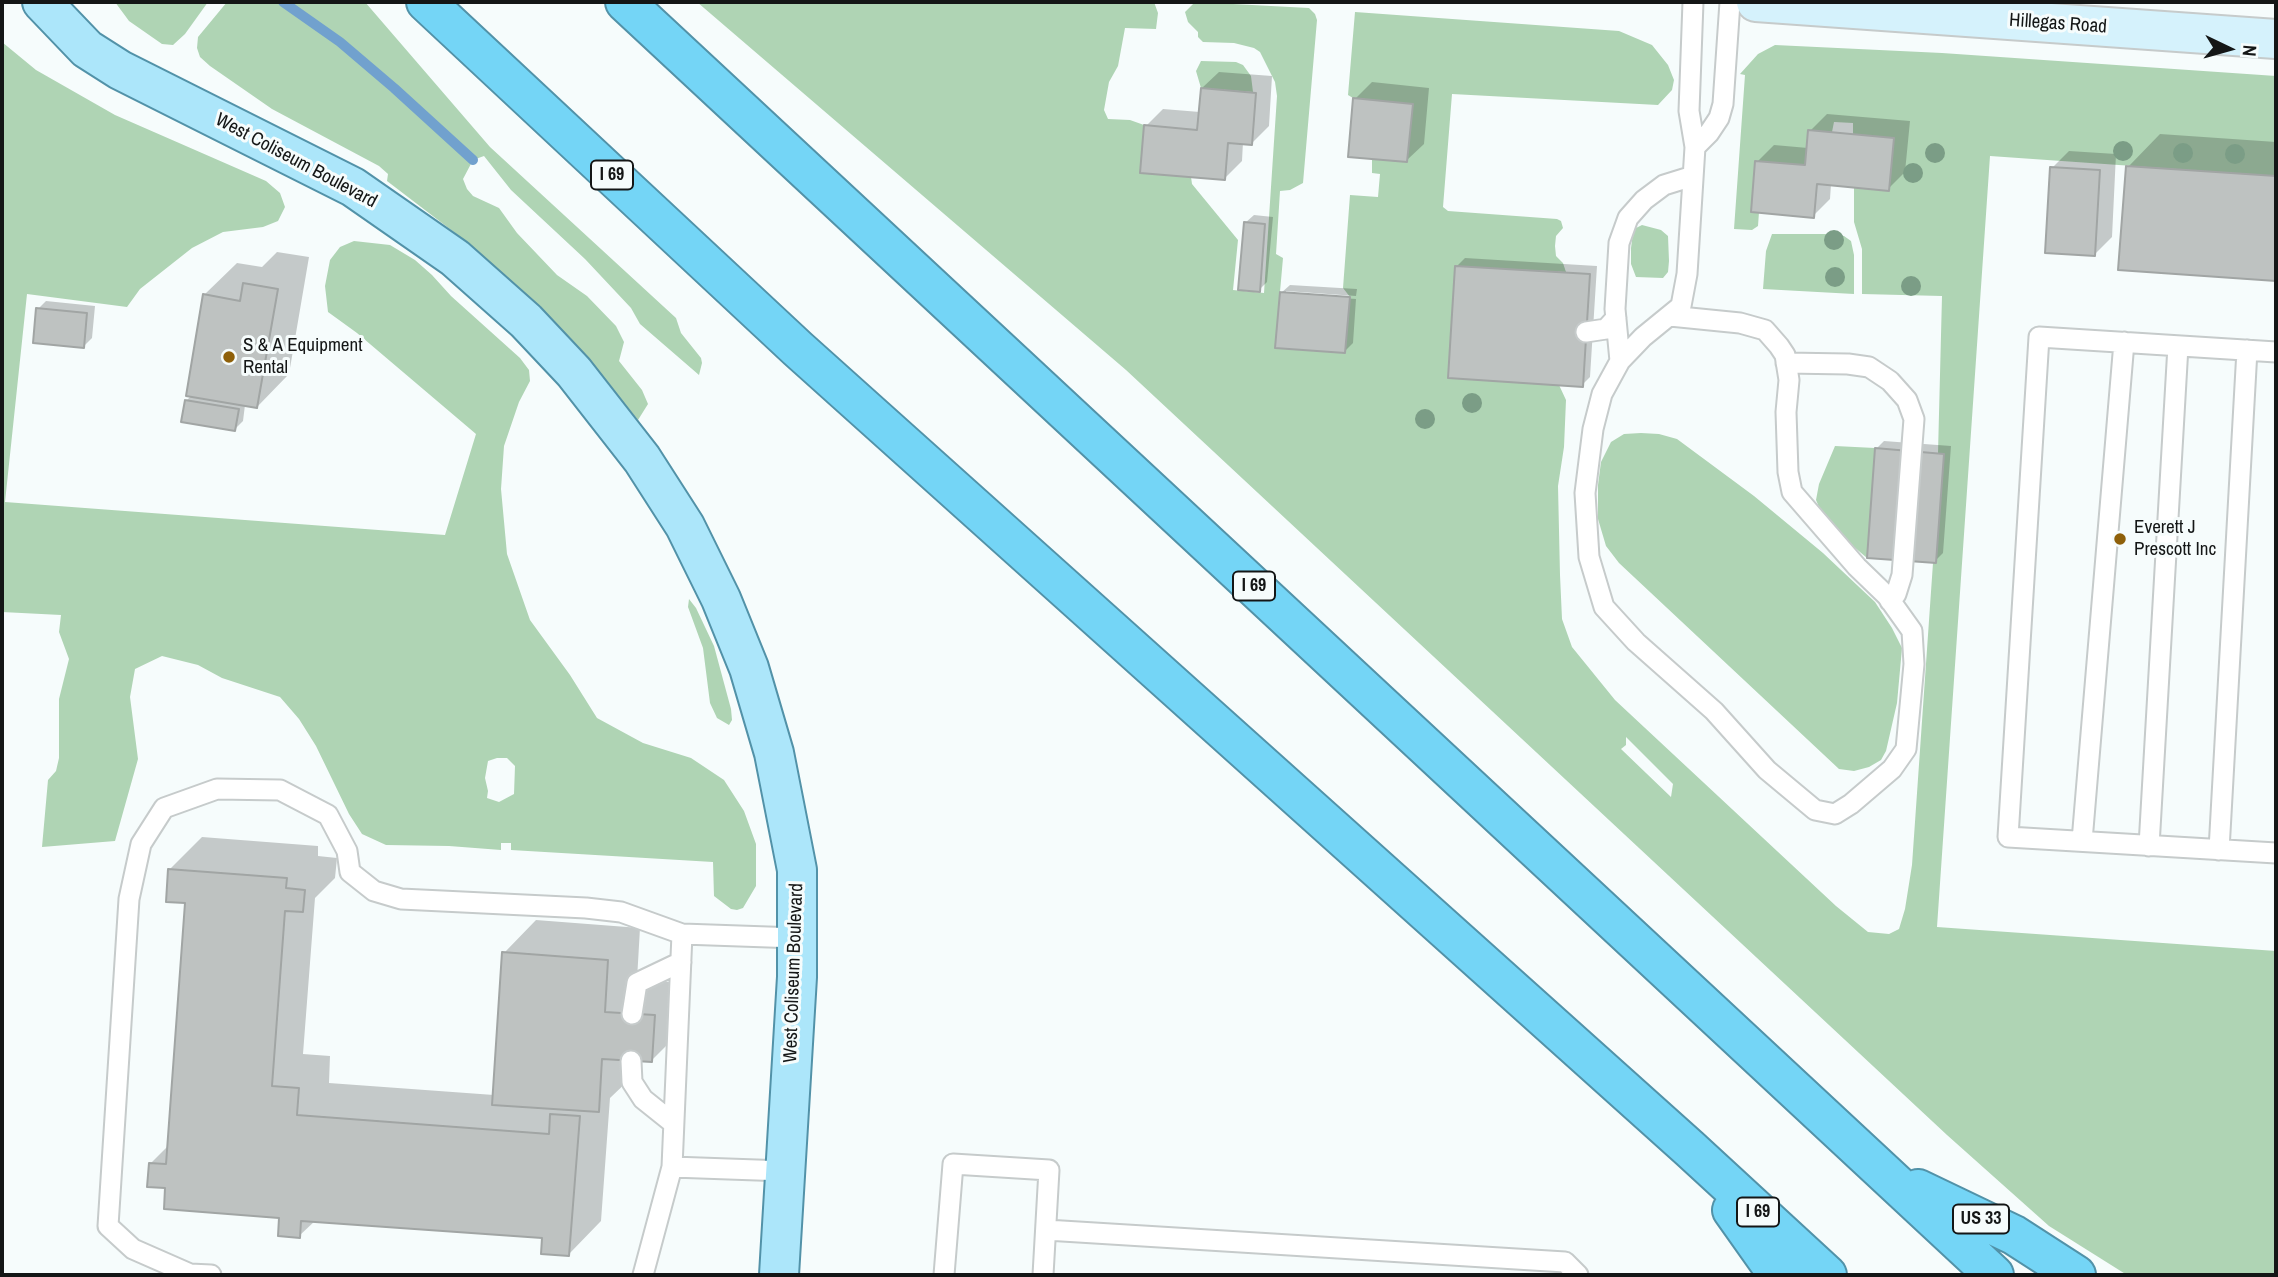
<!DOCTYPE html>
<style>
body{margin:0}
#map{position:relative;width:2278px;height:1277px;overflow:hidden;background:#f6fcfc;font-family:"Archivo Narrow",sans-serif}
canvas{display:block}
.frame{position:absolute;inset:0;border:4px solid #141616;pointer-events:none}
.north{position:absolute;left:2194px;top:14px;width:70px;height:70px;-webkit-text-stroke:5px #f6fcfc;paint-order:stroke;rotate:95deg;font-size:19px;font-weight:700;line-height:28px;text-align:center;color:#141616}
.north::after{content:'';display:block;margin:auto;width:24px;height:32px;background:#141616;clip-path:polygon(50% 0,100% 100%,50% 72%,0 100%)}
</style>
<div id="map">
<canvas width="2278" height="1277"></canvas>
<div class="frame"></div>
<div class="north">N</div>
</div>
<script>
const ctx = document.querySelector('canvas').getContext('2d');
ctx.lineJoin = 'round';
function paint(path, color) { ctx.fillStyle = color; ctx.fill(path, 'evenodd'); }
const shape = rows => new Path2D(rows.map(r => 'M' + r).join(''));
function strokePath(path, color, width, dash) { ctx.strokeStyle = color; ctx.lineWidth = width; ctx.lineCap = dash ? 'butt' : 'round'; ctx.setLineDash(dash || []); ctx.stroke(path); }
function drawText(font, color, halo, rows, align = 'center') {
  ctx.font = font + ' "Archivo Narrow",sans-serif'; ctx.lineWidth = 6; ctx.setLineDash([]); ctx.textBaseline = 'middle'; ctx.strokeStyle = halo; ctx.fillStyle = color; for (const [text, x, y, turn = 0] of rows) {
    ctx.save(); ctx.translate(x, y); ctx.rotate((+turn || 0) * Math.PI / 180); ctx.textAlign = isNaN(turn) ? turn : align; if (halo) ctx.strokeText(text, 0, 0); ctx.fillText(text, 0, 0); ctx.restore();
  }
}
paint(shape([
 [115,2,208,2,185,34,173,45,162,44,129,21],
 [227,2,365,2,490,147,676,318,681,333,701,358,702,363,699,375,640,324,631,308,585,259,511,190,484,156,473,160,463,179,467,189,473,196,499,208,517,233,557,275,587,296,616,326,624,342,619,361,642,390,648,404,638,420,583,355,535,307,459,236,387,181,388,174,379,166,272,109,210,66,200,57,197,48,198,37],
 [697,2,1154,2,1158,13,1156,29,1125,28,1118,66,1109,82,1104,110,1108,119,1130,120,1144,125,1191,177,1192,184,1238,240,1233,290,1264,293,1277,96,1275,82,1260,52,1254,48,1234,43,1203,42,1198,37,1198,32,1188,22,1185,12,1195,2,1309,8,1315,14,1317,20,1303,183,1290,190,1280,191,1276,254,1283,258,1275,348,1345,353,1350,297,1343,288,1350,195,1378,197,1380,174,1372,173,1372,159,1407,162,1413,105,1353,98,1348,95,1355,12,1619,31,1652,45,1668,65,1674,80,1672,90,1658,105,1452,94,1443,207,1448,211,1557,219,1561,221,1563,228,1556,236,1555,246,1556,256,1563,263,1566,272,1455,266,1448,378,1559,385,1566,400,1564,447,1558,486,1560,575,1562,619,1572,647,1615,700,1836,906,1868,932,1889,934,1899,929,1905,909,1912,865,1933,563,1936,563,1944,454,1938,453,1942,296,1862,294,1862,249,1854,222,1854,187,1894,138,1853,134,1853,123,1834,122,1832,132,1808,130,1805,165,1755,161,1751,211,1759,212,1758,226,1752,230,1734,229,1745,75,1740,74,1758,54,1775,45,1942,53,2276,76,2276,176,1990,156,1937,927,2276,951,2276,1275,2127,1275,2049,1226,1947,1135,1126,370],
 [1626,737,1673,784,1671,797,1621,749,1626,745],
 [2,42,36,70,115,115,266,181,280,193,285,207,278,221,263,227,223,232,192,248,140,289,127,307,27,294,5,502,445,535,476,434,357,333,328,312,325,286,330,260,340,247,354,241,390,245,415,260,432,275,451,296,520,358,529,370,530,381,519,402,504,446,501,489,507,554,530,620,570,675,597,718,643,743,691,758,724,780,744,811,756,844,756,886,743,908,737,910,731,909,714,896,713,862,511,850,511,843,501,843,501,850,449,846,386,845,362,834,349,814,316,746,299,719,280,697,222,678,198,665,162,656,135,669,130,697,138,759,115,841,42,847,48,780,56,771,59,758,59,699,69,659,59,632,61,615,2,612],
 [497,758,507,758,515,766,514,794,499,802,487,798,488,791,485,778,488,761],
 [1201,61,1236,62,1243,65,1251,76,1253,92,1201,88,1196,71],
 [1642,225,1661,230,1668,236,1669,261,1668,272,1663,278,1636,277,1631,264,1631,248,1633,233,1636,228],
 [1772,234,1827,234,1844,236,1851,241,1854,255,1854,294,1763,289,1766,251],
 [1641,433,1659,434,1677,439,1754,496,1823,553,1875,602,1892,628,1902,648,1897,703,1886,751,1881,760,1869,767,1854,771,1839,769,1619,563,1606,546,1598,519,1598,485,1601,462,1611,442,1624,434],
 [1835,446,1875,448,1867,558,1847,541,1819,507,1816,500,1819,484],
 [689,599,696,608,714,646,731,709,732,720,729,725,717,718,710,703,703,648,688,607]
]), '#afd4b4');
paint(shape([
 [1219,72,1272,76,1269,126,1252,143,1243,142,1242,161,1225,178,1146,126,1163,109,1200,112,1202,88],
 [1372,82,1429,88,1424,144,1407,160,1355,99],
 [1827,114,1910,121,1905,172,1888,189,1831,184,1830,199,1813,216,1757,162,1774,145,1808,148,1810,131],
 [2160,134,2276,142,2276,280,2120,269,2128,167],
 [2069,151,2116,154,2112,237,2095,254,2052,168],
 [1254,215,1273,217,1267,282,1259,290,1245,223],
 [277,252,309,257,289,374,257,407,245,405,243,421,235,429,186,401,192,395,204,295,237,263,262,267],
 [1465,258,1597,266,1590,377,1582,385,1457,266],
 [1290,285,1357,289,1356,296,1286,291,1286,294,1356,299,1353,343,1345,351,1281,293],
 [46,301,95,306,92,338,84,346,38,309],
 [1884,441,1951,446,1943,553,1935,561,1876,449],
 [202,837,318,846,318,856,337,858,335,878,315,898,303,1054,330,1056,329,1083,494,1095,504,953,536,920,640,928,637,980,686,983,684,1028,651,1061,632,1059,631,1078,610,1098,601,1221,569,1254,544,1237,316,1220,299,1236,281,1216,167,1186,150,1164,169,1145,187,901,169,870]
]), '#0003');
strokePath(shape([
 [283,2,340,42,394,88,473,160]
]), '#71a1ce', 10);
const building = shape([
 [1201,88,1256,93,1252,145,1228,143,1225,180,1140,173,1144,125,1197,130,1201,88],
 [1353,98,1413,104,1407,162,1348,157,1353,98],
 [1808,130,1894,138,1889,191,1817,184,1814,218,1751,212,1755,161,1805,165,1808,130],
 [2126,166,2276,176,2276,281,2118,270,2126,166],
 [2050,167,2100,170,2095,256,2045,253,2050,167],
 [1244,222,1265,224,1260,292,1238,290,1244,222],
 [1455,266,1590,274,1583,387,1448,378,1455,266],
 [243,283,278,289,257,408,186,396,203,294,240,301,243,283],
 [1280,292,1350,297,1345,353,1275,348,1280,292],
 [36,308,87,313,84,348,33,343,36,308],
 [185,400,239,409,235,431,181,422,185,400],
 [1875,448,1944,454,1936,563,1867,558,1875,448],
 [168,869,287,878,286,888,305,890,303,912,285,911,272,1086,299,1088,297,1115,549,1134,550,1114,580,1116,569,1256,541,1254,542,1238,301,1221,300,1238,278,1236,279,1218,164,1209,165,1188,147,1187,149,1163,166,1164,185,903,166,902,168,869],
 [502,952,608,960,605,1012,655,1015,652,1062,602,1059,599,1112,492,1105,502,952]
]);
paint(building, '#bec2c1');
strokePath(building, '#a1a5a4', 2);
const service = shape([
 [1693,2,1689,111,1695,147,1709,133,1719,118,1723,104,1730,2],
 [1670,316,1740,323,1765,330,1779,346,1785,355,1789,380,1786,412,1788,472,1792,492,1857,567,1887,596,1912,631,1914,664,1906,749,1892,769,1851,804,1835,814,1815,810,1767,770,1714,711,1636,642,1604,607,1589,557,1585,493,1593,429,1602,394,1620,361,1643,337,1681,306,1687,274,1695,147],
 [1586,332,1606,329,1616,318],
 [2276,352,2039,337,2008,837,2276,853],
 [1620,361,1615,309,1619,243,1628,218,1644,200,1664,185,1693,176],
 [1786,363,1848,364,1869,367,1890,381,1907,400,1914,419,1902,575,1896,594,1890,601],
 [2082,841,2124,342],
 [2149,846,2178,346],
 [2219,850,2247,350],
 [632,1014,637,983,681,962],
 [631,1061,632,1082,643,1099,673,1123],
 [672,1167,785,1171],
 [1046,1230,1565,1262,1578,1275],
 [211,1275,190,1274,133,1249,108,1226,129,899,141,844,164,808,217,789,280,790,328,815,347,851,350,872,374,891,401,899,586,908,621,912,682,934,797,938],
 [643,1275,672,1167,682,934],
 [944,1275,953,1164,1049,1170,1043,1275]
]);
const secondary = shape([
 [1756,2,2276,39]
]);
const primary = shape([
 [42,2,87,49,120,70,353,187,455,258,526,321,574,372,642,459,685,526,721,599,749,668,774,753,797,870,797,977,779,1275]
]);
const motorway = shape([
 [426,2,798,349,1689,1148,1827,1275],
 [625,2,1994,1275],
 [1918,1189,2014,1235,2076,1275],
 [1732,1210,1778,1275]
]);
strokePath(service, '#c6cbcb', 23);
strokePath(secondary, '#c6cbcb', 42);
strokePath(primary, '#5292a8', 42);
strokePath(motorway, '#5292a8', 42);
strokePath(service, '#fff', 19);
strokePath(secondary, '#d5f2fc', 38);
strokePath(primary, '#ace6fa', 38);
strokePath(motorway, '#74d5f6', 38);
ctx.fillStyle = '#7b9d86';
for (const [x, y] of [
 [2123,151],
 [1935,153],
 [2183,153],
 [2235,154],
 [1913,173],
 [1834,240],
 [1835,277],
 [1911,286],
 [1472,403],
 [1425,419]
]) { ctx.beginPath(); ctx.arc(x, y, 10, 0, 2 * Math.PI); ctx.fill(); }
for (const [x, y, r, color] of [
 [229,357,7,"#8f600a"],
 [2120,539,7,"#8f600a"]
]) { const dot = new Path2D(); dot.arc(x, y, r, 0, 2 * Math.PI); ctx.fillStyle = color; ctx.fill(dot); strokePath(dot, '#f6fcfc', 2.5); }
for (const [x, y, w] of [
 [612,175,42],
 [1254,586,42],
 [1758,1212,42],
 [1981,1219,56]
]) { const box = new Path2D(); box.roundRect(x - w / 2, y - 14.5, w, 29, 5); ctx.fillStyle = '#f6fcfc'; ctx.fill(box); strokePath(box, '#141616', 2); }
drawText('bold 18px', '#141616', null, [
 ["I 69",612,175],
 ["I 69",1254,586],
 ["I 69",1758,1212],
 ["US 33",1981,1219]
]);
drawText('19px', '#141616', '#f6fcfc', [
 ["Hillegas Road",2058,24,4],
 ["West Coliseum Boulevard",296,161,28],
 ["West Coliseum Boulevard",794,973,-88]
]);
drawText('19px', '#141616', '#f6fcfc', [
 ["S & A Equipment",243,346],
 ["Rental",243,368],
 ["Everett J",2134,528],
 ["Prescott Inc",2134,550]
], 'left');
</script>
